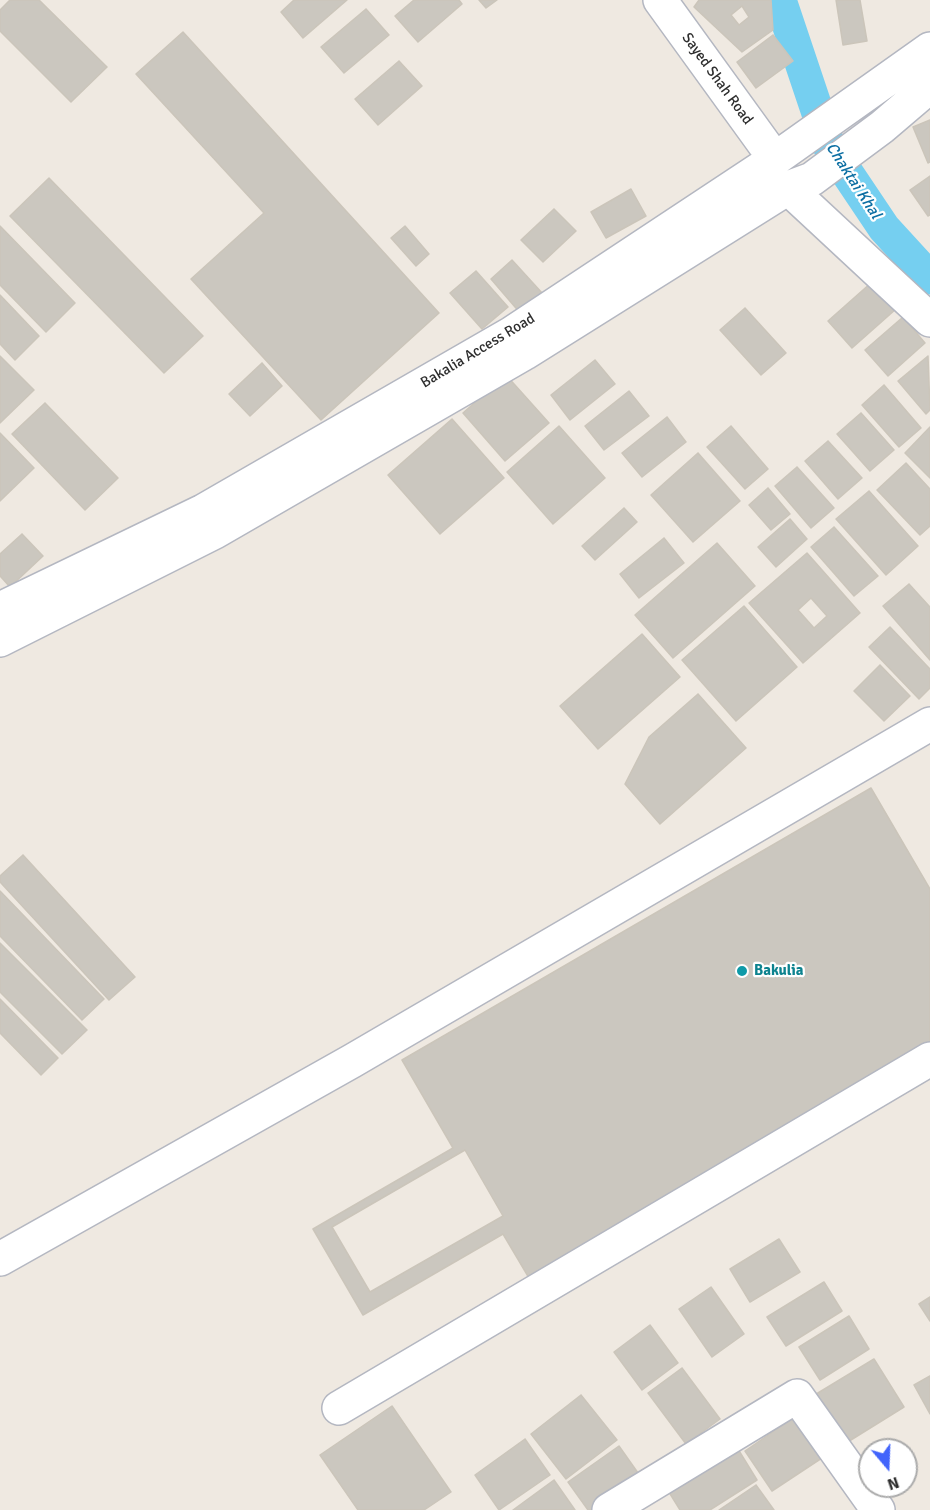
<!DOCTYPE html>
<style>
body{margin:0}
#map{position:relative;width:930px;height:1510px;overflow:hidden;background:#efe9e1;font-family:Signika,sans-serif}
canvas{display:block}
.north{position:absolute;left:858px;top:1438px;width:60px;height:60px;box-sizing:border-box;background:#fff;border:2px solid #ababab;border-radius:50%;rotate:161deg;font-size:16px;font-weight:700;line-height:24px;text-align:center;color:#2e2e2e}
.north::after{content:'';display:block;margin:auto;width:21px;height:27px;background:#4264fb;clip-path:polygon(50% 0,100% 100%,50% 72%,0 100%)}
</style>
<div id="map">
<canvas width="930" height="1510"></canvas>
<div class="north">N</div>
</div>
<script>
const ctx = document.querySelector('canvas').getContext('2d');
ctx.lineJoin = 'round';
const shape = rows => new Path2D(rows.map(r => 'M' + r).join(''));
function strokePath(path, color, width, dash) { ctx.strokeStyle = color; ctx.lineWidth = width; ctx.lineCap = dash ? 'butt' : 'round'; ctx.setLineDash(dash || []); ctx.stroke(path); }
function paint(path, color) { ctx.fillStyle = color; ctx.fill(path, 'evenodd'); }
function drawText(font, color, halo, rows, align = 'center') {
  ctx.font = font + ' Signika,sans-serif'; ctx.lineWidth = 4.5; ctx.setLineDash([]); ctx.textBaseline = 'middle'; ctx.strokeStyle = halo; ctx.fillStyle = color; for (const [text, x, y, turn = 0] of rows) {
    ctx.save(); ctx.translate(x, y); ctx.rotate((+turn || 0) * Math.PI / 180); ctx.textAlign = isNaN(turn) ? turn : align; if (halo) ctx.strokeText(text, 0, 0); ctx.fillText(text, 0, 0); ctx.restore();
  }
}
strokePath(shape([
 [780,0,829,146,884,228,930,278]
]), '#75cff0', 33);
const building = shape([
 [10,0,39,0,107,67,71,102,0,31,0,10,10,0],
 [294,0,347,0,303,38,281,12,294,0],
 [414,0,459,0,462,4,418,42,395,16,414,0],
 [479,0,497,0,486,8,479,0],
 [699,0,771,0,773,30,742,52,694,7,699,0],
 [742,6,749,17,739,25,731,15,742,6],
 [836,0,860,0,867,41,843,45,836,0],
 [366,9,389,35,344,73,321,47,366,9],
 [183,32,439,313,321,420,191,279,264,213,136,74,183,32],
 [773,35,793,61,756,88,737,62,773,35],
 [399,61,422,86,378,125,355,99,399,61],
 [930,120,930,162,928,163,913,127,930,120],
 [930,176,930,215,928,216,910,190,930,176],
 [49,178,203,336,164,373,10,216,49,178],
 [631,189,646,216,606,238,591,212,631,189],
 [554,209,576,231,543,262,521,240,554,209],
 [0,226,75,303,46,332,0,285,0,226],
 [405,226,429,254,416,266,391,238,405,226],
 [512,260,543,294,521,314,491,279,512,260],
 [476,271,508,307,482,329,450,293,476,271],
 [872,282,896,309,852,348,828,321,872,282],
 [0,295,39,336,15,360,0,344,0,295],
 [745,308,786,353,761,375,720,330,745,308],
 [903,317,925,343,888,376,865,350,903,317],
 [0,356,34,390,0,423,0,356],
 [928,356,930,410,926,414,898,381,928,356],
 [595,360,615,384,570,420,551,395,595,360],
 [262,363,282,386,250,416,229,394,262,363],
 [506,375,549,423,505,461,463,413,506,375],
 [884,385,921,428,899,447,862,405,884,385],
 [629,391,649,416,604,450,585,426,629,391],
 [45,403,118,478,85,510,12,434,45,403],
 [861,413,894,450,870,471,837,434,861,413],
 [667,417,686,442,642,477,622,453,667,417],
 [452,419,504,478,440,534,388,475,452,419],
 [559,426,605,478,553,524,507,472,559,426],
 [731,426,768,469,745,489,707,447,731,426],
 [930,427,930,478,905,453,930,427],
 [0,433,34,468,0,501,0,433],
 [828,441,862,478,838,499,805,461,828,441],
 [698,453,740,501,693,542,651,495,698,453],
 [906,463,930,489,930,526,920,535,877,490,906,463],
 [797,467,834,508,811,528,775,486,797,467],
 [768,488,790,514,771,530,749,505,768,488],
 [869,491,918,546,886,575,836,519,869,491],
 [624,508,637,522,595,560,582,546,624,508],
 [790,519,807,539,776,567,758,547,790,519],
 [834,527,878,576,854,596,811,547,834,527],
 [22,534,43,556,10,587,0,576,0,554,22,534],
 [664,538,684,563,639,598,620,574,664,538],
 [717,543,755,586,673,658,635,615,717,543],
 [807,553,860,613,803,663,749,603,807,553],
 [811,598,827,616,814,628,798,610,811,598],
 [909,584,930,607,930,660,883,606,909,584],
 [744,606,797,667,736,721,682,660,744,606],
 [890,627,930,669,930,688,919,699,869,647,890,627],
 [642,634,680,677,598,749,560,706,642,634],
 [880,665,910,696,884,721,854,691,880,665],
 [698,694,746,748,660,824,625,784,649,737,698,694],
 [871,788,930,889,930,1053,532,1283,503,1234,363,1315,313,1229,453,1148,402,1060,871,788],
 [23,855,135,977,109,1000,0,882,0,876,23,855],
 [0,891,104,999,82,1020,0,936,0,891],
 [0,943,87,1030,62,1054,0,992,0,943],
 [0,999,58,1058,41,1075,0,1033,0,999],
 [465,1150,503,1216,370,1292,332,1227,465,1150],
 [779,1239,800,1272,750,1302,730,1269,779,1239],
 [824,1282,842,1311,786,1346,767,1317,824,1282],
 [711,1287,744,1334,712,1357,679,1309,711,1287],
 [930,1297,930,1321,919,1304,930,1297],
 [849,1316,869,1349,820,1380,799,1347,849,1316],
 [650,1325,678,1363,642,1390,614,1352,650,1325],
 [874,1359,904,1407,838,1448,808,1399,874,1359],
 [682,1368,720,1419,686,1444,648,1393,682,1368],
 [930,1376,930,1414,914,1385,930,1376],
 [581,1395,617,1440,566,1479,531,1434,581,1395],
 [392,1406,451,1492,424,1510,358,1510,320,1455,392,1406],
 [800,1413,828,1454,772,1491,745,1451,800,1413],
 [525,1439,550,1475,499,1510,475,1475,525,1439],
 [733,1441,757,1480,710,1510,680,1510,664,1484,733,1441],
 [619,1446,643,1480,602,1510,588,1510,568,1482,619,1446],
 [554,1480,575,1510,513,1510,554,1480],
 [756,1485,774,1510,719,1510,756,1485]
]);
paint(building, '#cbc7bf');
strokePath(building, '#cbc5ba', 1.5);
const minor = shape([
 [660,0,775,159],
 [788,188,930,320],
 [0,609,203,511,512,333,775,159,930,49],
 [0,640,215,532,525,353,788,188,812,179,882,127,930,86],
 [0,1259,352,1061,930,724],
 [339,1408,930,1059],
 [609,1510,797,1396,878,1510]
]);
strokePath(minor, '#b4b7c1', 36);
strokePath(minor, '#fff', 33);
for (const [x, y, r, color] of [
 [742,971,6,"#0f9aa8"]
]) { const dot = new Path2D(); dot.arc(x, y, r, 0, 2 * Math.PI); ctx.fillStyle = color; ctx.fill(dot); strokePath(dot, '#fff', 2); }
drawText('15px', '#2e2e2e', '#fff', [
 ["Sayed Shah Road",717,79,54],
 ["Bakalia Access Road",478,351,-31]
]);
drawText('bold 15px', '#0d838f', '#fff', [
 ["Bakulia",754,971]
], 'left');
drawText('italic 16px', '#0d6fa3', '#fff', [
 ["Chaktai Khal",853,181,57]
]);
</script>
